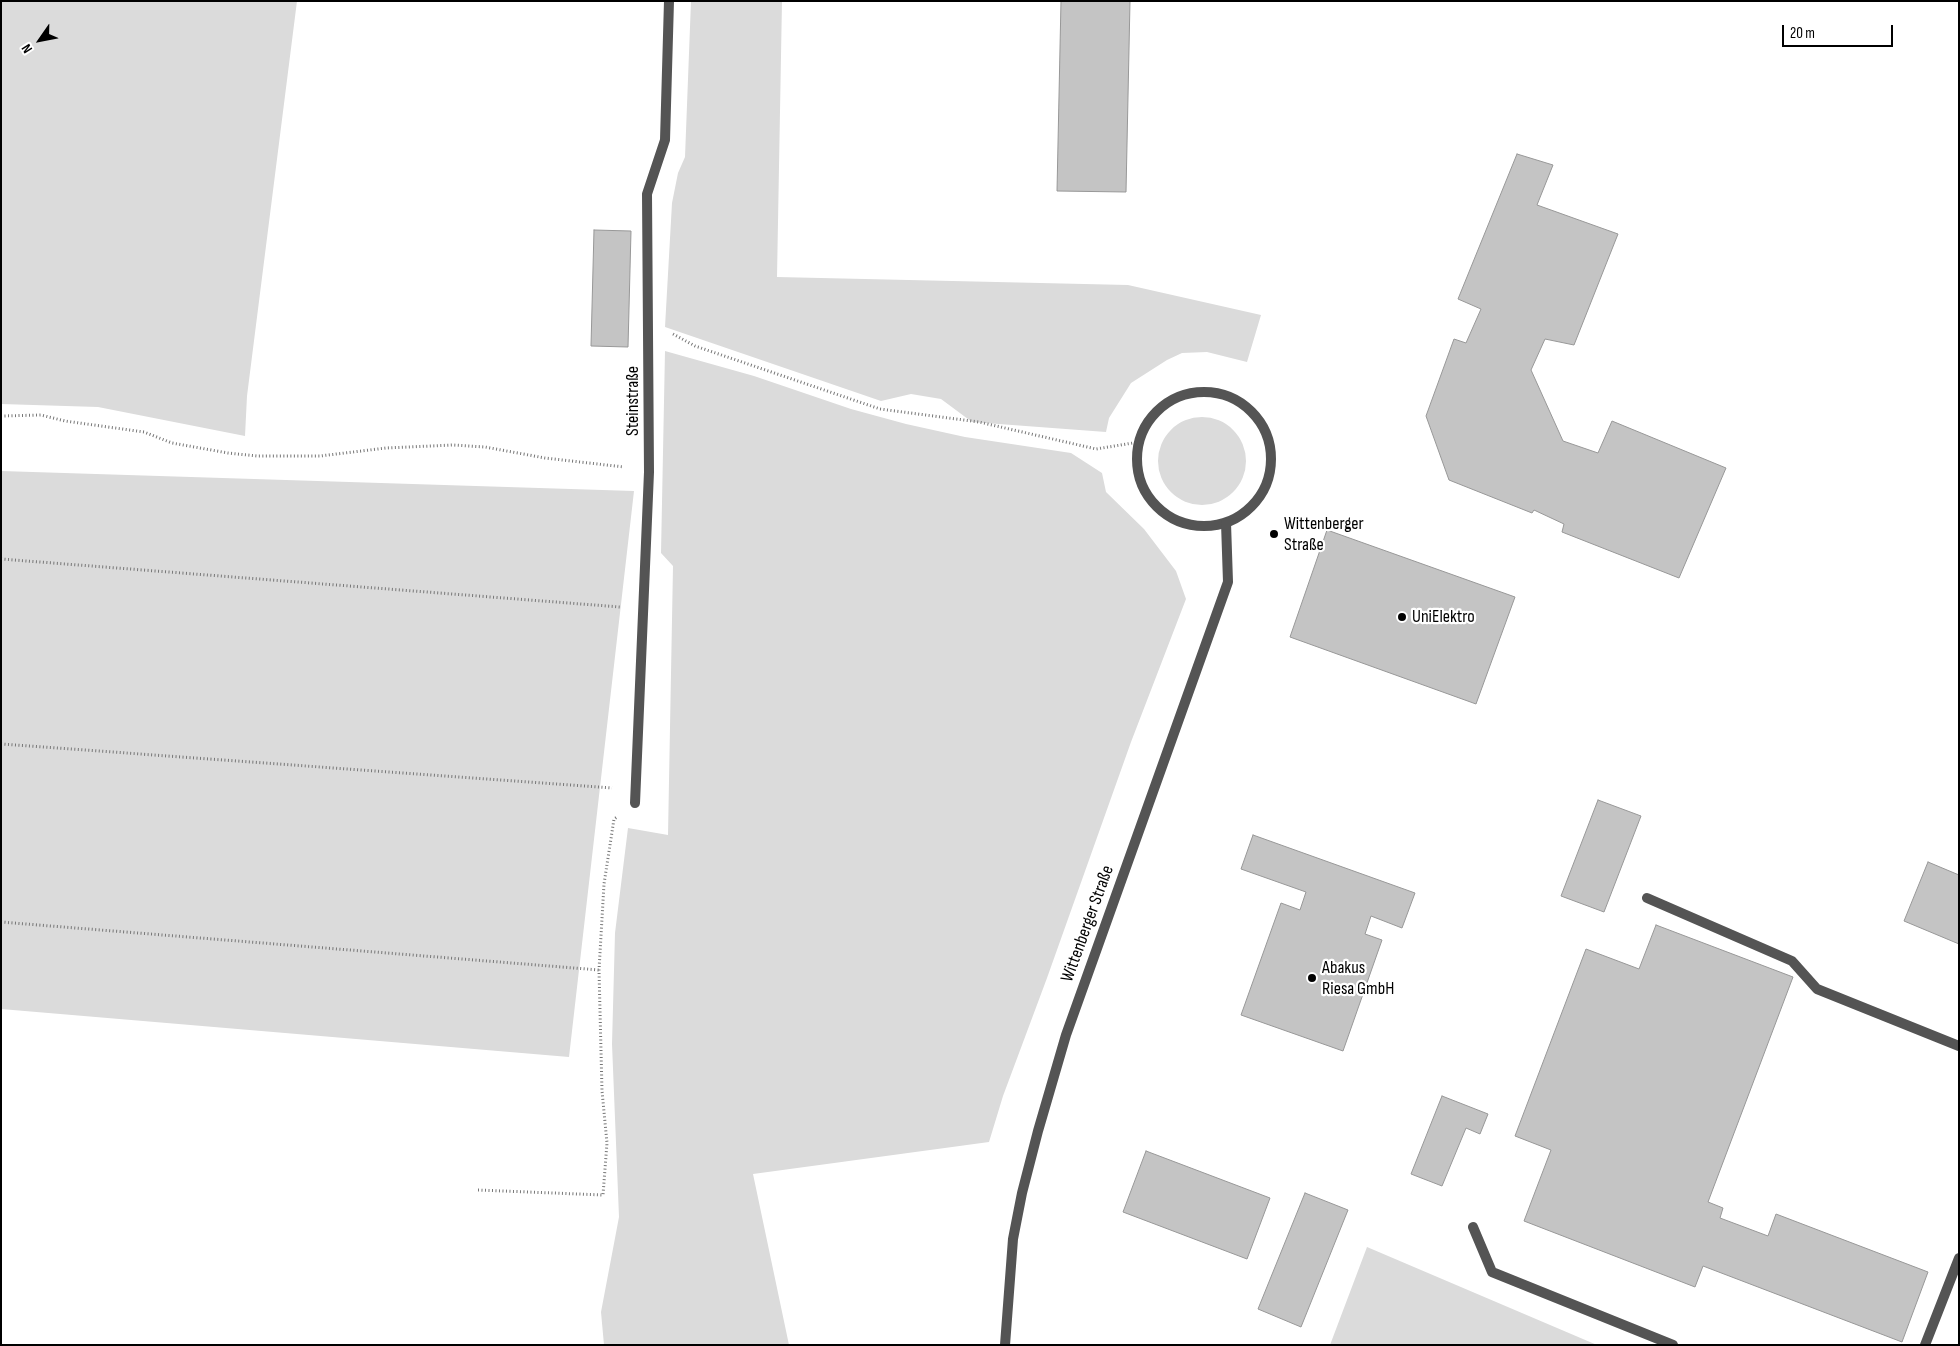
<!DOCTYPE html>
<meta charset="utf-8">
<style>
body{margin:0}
#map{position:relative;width:1960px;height:1346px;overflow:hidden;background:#fff;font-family:"Sofia Sans Condensed",sans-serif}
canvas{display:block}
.frame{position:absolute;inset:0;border:2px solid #000;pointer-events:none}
.north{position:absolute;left:15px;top:15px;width:50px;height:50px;-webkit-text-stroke:4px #fff;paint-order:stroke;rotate:237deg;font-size:14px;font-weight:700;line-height:20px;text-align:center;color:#000}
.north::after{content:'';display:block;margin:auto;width:18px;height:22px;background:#000;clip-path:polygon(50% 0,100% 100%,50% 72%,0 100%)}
.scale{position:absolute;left:1782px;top:25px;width:111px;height:22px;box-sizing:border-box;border:2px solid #000;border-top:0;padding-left:6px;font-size:15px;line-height:18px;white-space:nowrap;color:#000;-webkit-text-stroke:4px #fff;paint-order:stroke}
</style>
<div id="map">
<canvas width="1960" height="1346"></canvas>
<div class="frame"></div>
<div class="north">N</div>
<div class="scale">20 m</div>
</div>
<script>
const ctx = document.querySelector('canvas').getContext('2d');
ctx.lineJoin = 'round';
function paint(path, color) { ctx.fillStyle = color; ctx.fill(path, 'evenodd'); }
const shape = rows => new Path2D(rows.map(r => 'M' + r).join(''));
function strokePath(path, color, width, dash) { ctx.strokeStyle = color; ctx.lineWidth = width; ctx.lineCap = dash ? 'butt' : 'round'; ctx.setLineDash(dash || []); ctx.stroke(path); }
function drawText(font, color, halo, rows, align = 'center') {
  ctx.font = font + ' "Sofia Sans Condensed",sans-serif'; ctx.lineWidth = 4.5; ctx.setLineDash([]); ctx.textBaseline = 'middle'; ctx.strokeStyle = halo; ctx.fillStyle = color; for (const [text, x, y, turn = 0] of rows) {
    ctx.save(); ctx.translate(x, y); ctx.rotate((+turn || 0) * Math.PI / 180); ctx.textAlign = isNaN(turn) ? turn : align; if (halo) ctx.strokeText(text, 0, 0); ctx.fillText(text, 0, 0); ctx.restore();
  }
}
paint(shape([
 [1,1,297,1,247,396,245,436,98,407,1,404],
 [691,1,782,1,777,277,1128,285,1261,315,1247,362,1207,352,1182,353,1167,360,1131,383,1109,418,1106,432,972,422,941,399,911,394,881,401,665,327,672,203,678,173,685,157],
 [665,351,754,376,851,409,906,424,965,437,1071,453,1102,473,1106,492,1144,529,1176,571,1186,599,1131,742,1047,978,1003,1096,989,1142,753,1174,789,1345,604,1345,601,1312,619,1217,612,1044,615,933,628,828,668,835,673,566,661,553],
 '1158 461a44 44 0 1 1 88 0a44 44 0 1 1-88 0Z',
 [1,471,634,491,569,1057,1,1009],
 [1367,1247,1597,1345,1330,1345]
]), '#dbdbdb');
const building = shape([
 [1061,1,1130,1,1126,192,1057,191,1061,1],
 [1517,154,1553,165,1537,205,1618,234,1574,345,1545,339,1531,370,1563,441,1598,453,1612,421,1726,468,1679,578,1562,532,1564,524,1534,510,1532,513,1449,480,1426,416,1454,339,1466,343,1481,309,1458,299,1517,154],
 [594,230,631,231,628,347,591,346,594,230],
 [1327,530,1515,597,1476,704,1290,637,1327,530],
 [1598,800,1641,816,1604,912,1561,896,1598,800],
 [1253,835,1415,893,1402,928,1371,916,1365,934,1382,940,1343,1051,1241,1015,1281,903,1300,910,1306,892,1241,869,1253,835],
 [1928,862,1959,875,1959,944,1904,921,1928,862],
 [1656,925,1793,977,1708,1202,1723,1208,1720,1218,1768,1236,1776,1214,1928,1272,1902,1342,1703,1266,1695,1287,1524,1221,1551,1150,1515,1136,1586,949,1639,969,1656,925],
 [1442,1096,1488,1114,1480,1134,1466,1128,1442,1186,1411,1174,1442,1096],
 [1146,1151,1270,1198,1247,1259,1123,1212,1146,1151],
 [1305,1193,1348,1210,1301,1327,1258,1309,1305,1193]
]);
paint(building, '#c4c4c4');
strokePath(building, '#989898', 1);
strokePath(shape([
 [673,334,695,346,880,409,979,422,1096,449,1139,442],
 [1,416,41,415,65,421,144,432,172,443,228,453,257,456,320,456,386,448,453,445,485,447,545,458,624,467],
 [1,559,620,607],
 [1,744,612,788],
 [1,922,599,970],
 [478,1190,603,1195,607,1143,602,1091,599,970,604,884,614,819,617,817]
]), '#767676', 3, [1, 2.5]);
strokePath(shape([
 '1137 459a67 67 0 1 1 134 0a67 67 0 1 1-134 0Z',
 [1647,898,1792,961,1817,989,1959,1046],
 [1473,1227,1492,1272,1673,1345],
 [1925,1345,1959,1258]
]), '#545454', 10);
strokePath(shape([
 [635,803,649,472,647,194,665,140,669,1],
 [1005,1345,1013,1239,1022,1193,1038,1131,1066,1035,1228,582,1226,523]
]), '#545454', 10);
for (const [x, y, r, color] of [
 [1274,534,5,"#000"],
 [1402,617,5,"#000"],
 [1312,978,5,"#000"]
]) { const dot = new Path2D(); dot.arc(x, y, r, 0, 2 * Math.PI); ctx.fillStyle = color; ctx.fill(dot); strokePath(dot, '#fff', 2); }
drawText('18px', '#000', '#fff', [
 ["Steinstraße",633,401,-90],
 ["Wittenberger Straße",1088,924,-70]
]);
drawText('18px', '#000', '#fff', [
 ["Wittenberger",1284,524],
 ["Straße",1284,545],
 ["UniElektro",1412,617],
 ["Abakus",1322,968],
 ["Riesa GmbH",1322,989]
], 'left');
</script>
